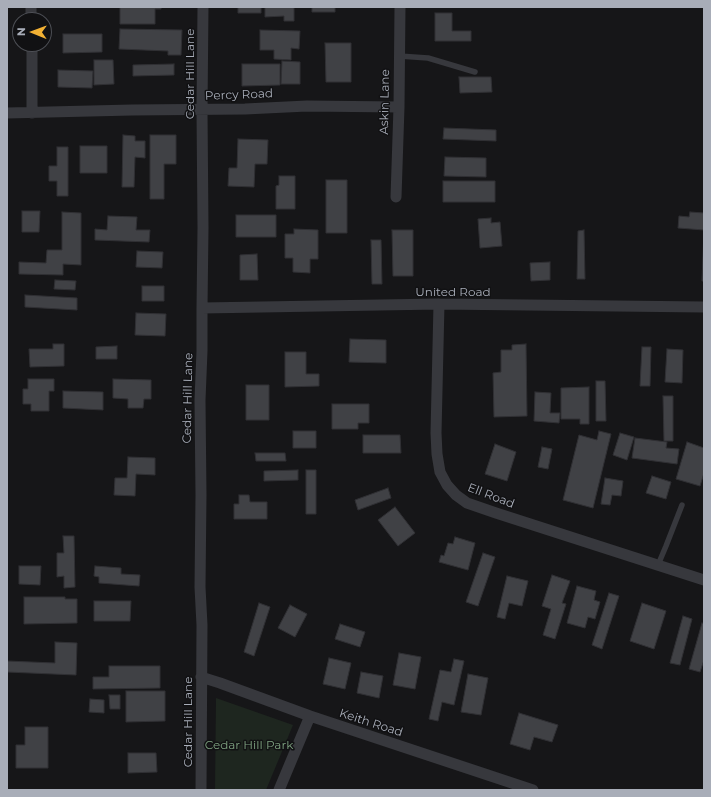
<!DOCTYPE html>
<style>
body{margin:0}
#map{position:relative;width:711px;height:797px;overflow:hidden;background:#161618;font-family:Montserrat,sans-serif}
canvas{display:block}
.frame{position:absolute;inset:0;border:8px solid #a8adb8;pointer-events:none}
.north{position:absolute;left:12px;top:12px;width:40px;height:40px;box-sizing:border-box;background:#111113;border:1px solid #4d4f55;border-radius:50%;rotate:271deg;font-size:11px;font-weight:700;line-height:16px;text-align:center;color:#a8adb8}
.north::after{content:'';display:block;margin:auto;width:14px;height:18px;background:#f2b134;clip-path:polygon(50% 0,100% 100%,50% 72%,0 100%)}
</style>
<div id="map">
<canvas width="711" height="797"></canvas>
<div class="frame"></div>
<div class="north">N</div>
</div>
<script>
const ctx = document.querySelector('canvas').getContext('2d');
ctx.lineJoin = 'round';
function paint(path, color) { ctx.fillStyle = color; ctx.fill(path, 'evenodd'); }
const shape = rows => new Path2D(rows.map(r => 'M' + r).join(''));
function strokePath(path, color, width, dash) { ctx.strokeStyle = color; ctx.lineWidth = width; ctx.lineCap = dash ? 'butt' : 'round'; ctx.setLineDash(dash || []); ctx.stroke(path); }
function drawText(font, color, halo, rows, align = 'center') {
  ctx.font = font + ' Montserrat,sans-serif'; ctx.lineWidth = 3; ctx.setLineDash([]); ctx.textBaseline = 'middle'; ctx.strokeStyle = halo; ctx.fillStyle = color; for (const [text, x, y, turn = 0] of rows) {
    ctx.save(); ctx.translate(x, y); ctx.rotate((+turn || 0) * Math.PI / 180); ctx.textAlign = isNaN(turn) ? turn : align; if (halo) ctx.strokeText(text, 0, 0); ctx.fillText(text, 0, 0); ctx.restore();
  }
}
paint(shape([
 [216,698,293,725,266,790,215,790]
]), '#1e261f');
const building = shape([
 [120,7,161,7,161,9,155,9,155,24,120,24,120,7],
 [238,7,261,7,261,13,238,13,238,7],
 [265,7,294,7,294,21,284,21,284,16,265,17,265,7],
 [312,7,335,7,335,12,312,12,312,7],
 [435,13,452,13,452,31,471,31,471,41,435,41,435,13],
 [120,29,182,30,181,55,168,55,168,51,119,49,120,29],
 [260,30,300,31,299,49,291,48,291,60,274,59,274,50,260,50,260,30],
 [63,34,102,34,102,52,63,53,63,34],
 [325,43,351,43,351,82,326,82,325,43],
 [94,60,113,60,114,84,94,85,94,60],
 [282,61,300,62,300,84,281,84,282,61],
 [174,64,174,75,133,76,133,65,174,64],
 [242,64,280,64,280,85,242,86,242,64],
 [58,70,93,71,92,88,58,87,58,70],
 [459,77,491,77,492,92,460,93,459,77],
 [444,128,496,130,496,141,443,139,444,128],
 [123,135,135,136,135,141,145,141,145,158,135,157,134,187,122,187,123,135],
 [150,135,176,135,176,164,164,164,164,199,150,199,150,135],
 [238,139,268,140,267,164,255,164,254,187,228,186,229,168,237,168,238,139],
 [80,146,107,146,107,173,80,173,80,146],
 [57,147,68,147,68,196,57,196,57,181,49,181,49,166,57,166,57,147],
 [445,157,486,158,486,177,444,176,445,157],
 [279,176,295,176,295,209,276,209,276,186,279,185,279,176],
 [326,180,347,180,347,233,326,233,326,180],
 [443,181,495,181,495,202,443,202,443,181],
 [22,211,40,211,39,232,22,232,22,211],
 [62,212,81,213,81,265,63,264,63,275,19,274,19,262,46,263,47,250,62,250,62,212],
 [690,212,704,213,704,281,702,281,704,230,678,228,679,216,689,217,690,212],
 [236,215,276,215,276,237,236,237,236,215],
 [108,216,137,217,136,230,150,230,149,242,95,240,95,229,107,230,108,216],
 [491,218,491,223,500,222,502,246,480,248,478,219,491,218],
 [294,229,318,230,318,259,310,259,310,273,293,272,293,258,285,258,285,234,294,234,294,229],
 [392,230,413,230,413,276,393,276,392,230],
 [584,230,585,279,577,279,578,231,584,230],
 [371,240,381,240,382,284,372,284,371,240],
 [137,251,163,252,162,268,136,267,137,251],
 [257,254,258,280,240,280,240,255,257,254],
 [550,262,550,280,531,281,530,263,550,262],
 [55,280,76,281,75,290,54,289,55,280],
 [142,286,164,286,164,301,142,301,142,286],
 [25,295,77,298,77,310,25,307,25,295],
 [136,313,166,314,165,336,135,335,136,313],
 [350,339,386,340,386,363,349,362,350,339],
 [53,344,64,344,64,366,30,367,29,349,53,349,53,344],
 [526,344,527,416,494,417,493,373,501,372,501,350,512,350,512,345,526,344],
 [117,346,117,359,96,359,96,347,117,346],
 [642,347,651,347,650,386,640,386,642,347],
 [667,349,683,350,682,383,665,382,667,349],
 [285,352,306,352,306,374,319,374,319,386,285,387,285,352],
 [28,379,54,379,54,391,49,391,49,411,31,411,31,404,23,404,23,389,28,389,28,379],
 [113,379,151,380,151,399,144,399,143,408,128,408,128,399,113,398,113,379],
 [596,381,605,381,606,421,596,421,596,381],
 [246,385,269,385,269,420,246,420,246,385],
 [589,387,589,424,580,424,580,419,561,419,561,388,589,387],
 [63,391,103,392,103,410,63,408,63,391],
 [535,392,551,393,550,413,560,413,559,423,534,421,535,392],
 [663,396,673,396,673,441,664,441,663,396],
 [332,404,369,404,369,423,358,423,358,429,332,429,332,404],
 [293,431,316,431,316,448,293,448,293,431],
 [599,431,611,434,593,508,563,500,579,435,597,440,599,431],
 [620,433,634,437,627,460,613,455,620,433],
 [363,435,400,435,401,453,363,453,363,435],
 [635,438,667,442,666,448,679,449,677,464,632,458,635,438],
 [687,442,704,448,704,473,700,486,676,479,687,442],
 [495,444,516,452,507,481,485,474,495,444],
 [542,447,552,449,548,469,538,467,542,447],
 [255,453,285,453,286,461,256,461,255,453],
 [128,457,155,458,155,475,136,474,135,496,114,495,115,478,127,478,128,457],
 [298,470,298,480,264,481,264,471,298,470],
 [306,470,316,470,316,514,306,514,306,470],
 [652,476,671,482,666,499,646,493,652,476],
 [605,478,623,481,621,496,612,495,610,505,601,504,605,478],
 [388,488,391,498,358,510,355,500,388,488],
 [239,495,249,495,250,502,267,502,267,519,234,519,234,504,239,504,239,495],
 [395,507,415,533,398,546,378,520,395,507],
 [63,536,74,536,75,587,64,588,64,576,57,577,57,553,64,553,63,536],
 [455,537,475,543,468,570,439,562,441,555,444,556,448,543,453,544,455,537],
 [483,553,495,557,478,606,466,602,483,553],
 [19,566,41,566,40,585,19,584,19,566],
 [95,566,121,568,121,574,140,575,139,586,99,583,99,577,94,576,95,566],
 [552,575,570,581,562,603,566,604,555,639,543,635,551,609,542,606,552,575],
 [507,576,528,581,522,606,509,603,505,619,497,617,507,576],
 [577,586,596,591,594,600,600,602,595,619,588,617,585,628,567,623,577,586],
 [609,593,619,596,602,649,592,645,609,593],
 [24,597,65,597,65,599,77,599,77,623,24,624,24,597],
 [94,601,131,601,130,621,94,621,94,601],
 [259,603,270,607,254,656,244,652,259,603],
 [642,603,666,611,654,649,630,641,642,603],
 [290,605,307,614,295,637,278,628,290,605],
 [683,616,692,619,680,665,670,663,683,616],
 [702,623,704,624,704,660,700,672,689,669,702,623],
 [340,624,365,632,360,647,335,639,340,624],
 [55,642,77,643,76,675,7,672,7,661,55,663,55,642],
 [399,653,421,657,415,689,393,685,399,653],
 [329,658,351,663,345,689,323,684,329,658],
 [454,659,464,661,454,705,442,702,438,721,429,719,440,670,451,672,454,659],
 [109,666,160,666,160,688,93,689,93,677,109,677,109,666],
 [361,672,383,676,379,698,357,693,361,672],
 [468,674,488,678,481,715,461,712,468,674],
 [126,691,165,691,165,721,126,722,126,691],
 [109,695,120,695,120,709,110,709,109,695],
 [90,699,104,700,104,713,89,712,90,699],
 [519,713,558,725,552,742,534,737,530,750,510,744,519,713],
 [25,727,48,727,48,768,16,768,16,745,25,745,25,727],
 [128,753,156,753,157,772,128,773,128,753]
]);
paint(building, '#404145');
strokePath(building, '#303034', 1);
strokePath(shape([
 [399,56,428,58,475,72],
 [658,565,666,546,682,505]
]), '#37383d', 5.5);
strokePath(shape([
 [31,7,31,20],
 [32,44,32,113],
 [7,113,132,110,245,109,307,106,399,107],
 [396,197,399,107,400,7],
 [439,304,436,433,437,454,440,472,447,485,456,495,467,503,496,513,704,580],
 [202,308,439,304,704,307],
 [201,677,220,683,310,716,533,790],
 [201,790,202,625,200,587,201,495,200,400,202,351,202,308,203,228,202,110,203,7],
 [279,790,310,716]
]), '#37383d', 11);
drawText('12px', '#a8adb8', '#111113', [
 ["Cedar Hill Lane",190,74,-90],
 ["Percy Road",239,95,-2],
 ["Askin Lane",385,102,-89],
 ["United Road",453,292],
 ["Cedar Hill Lane",188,398,-89],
 ["Ell Road",491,496,21],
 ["Cedar Hill Lane",188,722,-90],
 ["Keith Road",371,723,18]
]);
drawText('12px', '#7fa381', '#111113', [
 ["Cedar Hill Park",249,745]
]);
</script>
